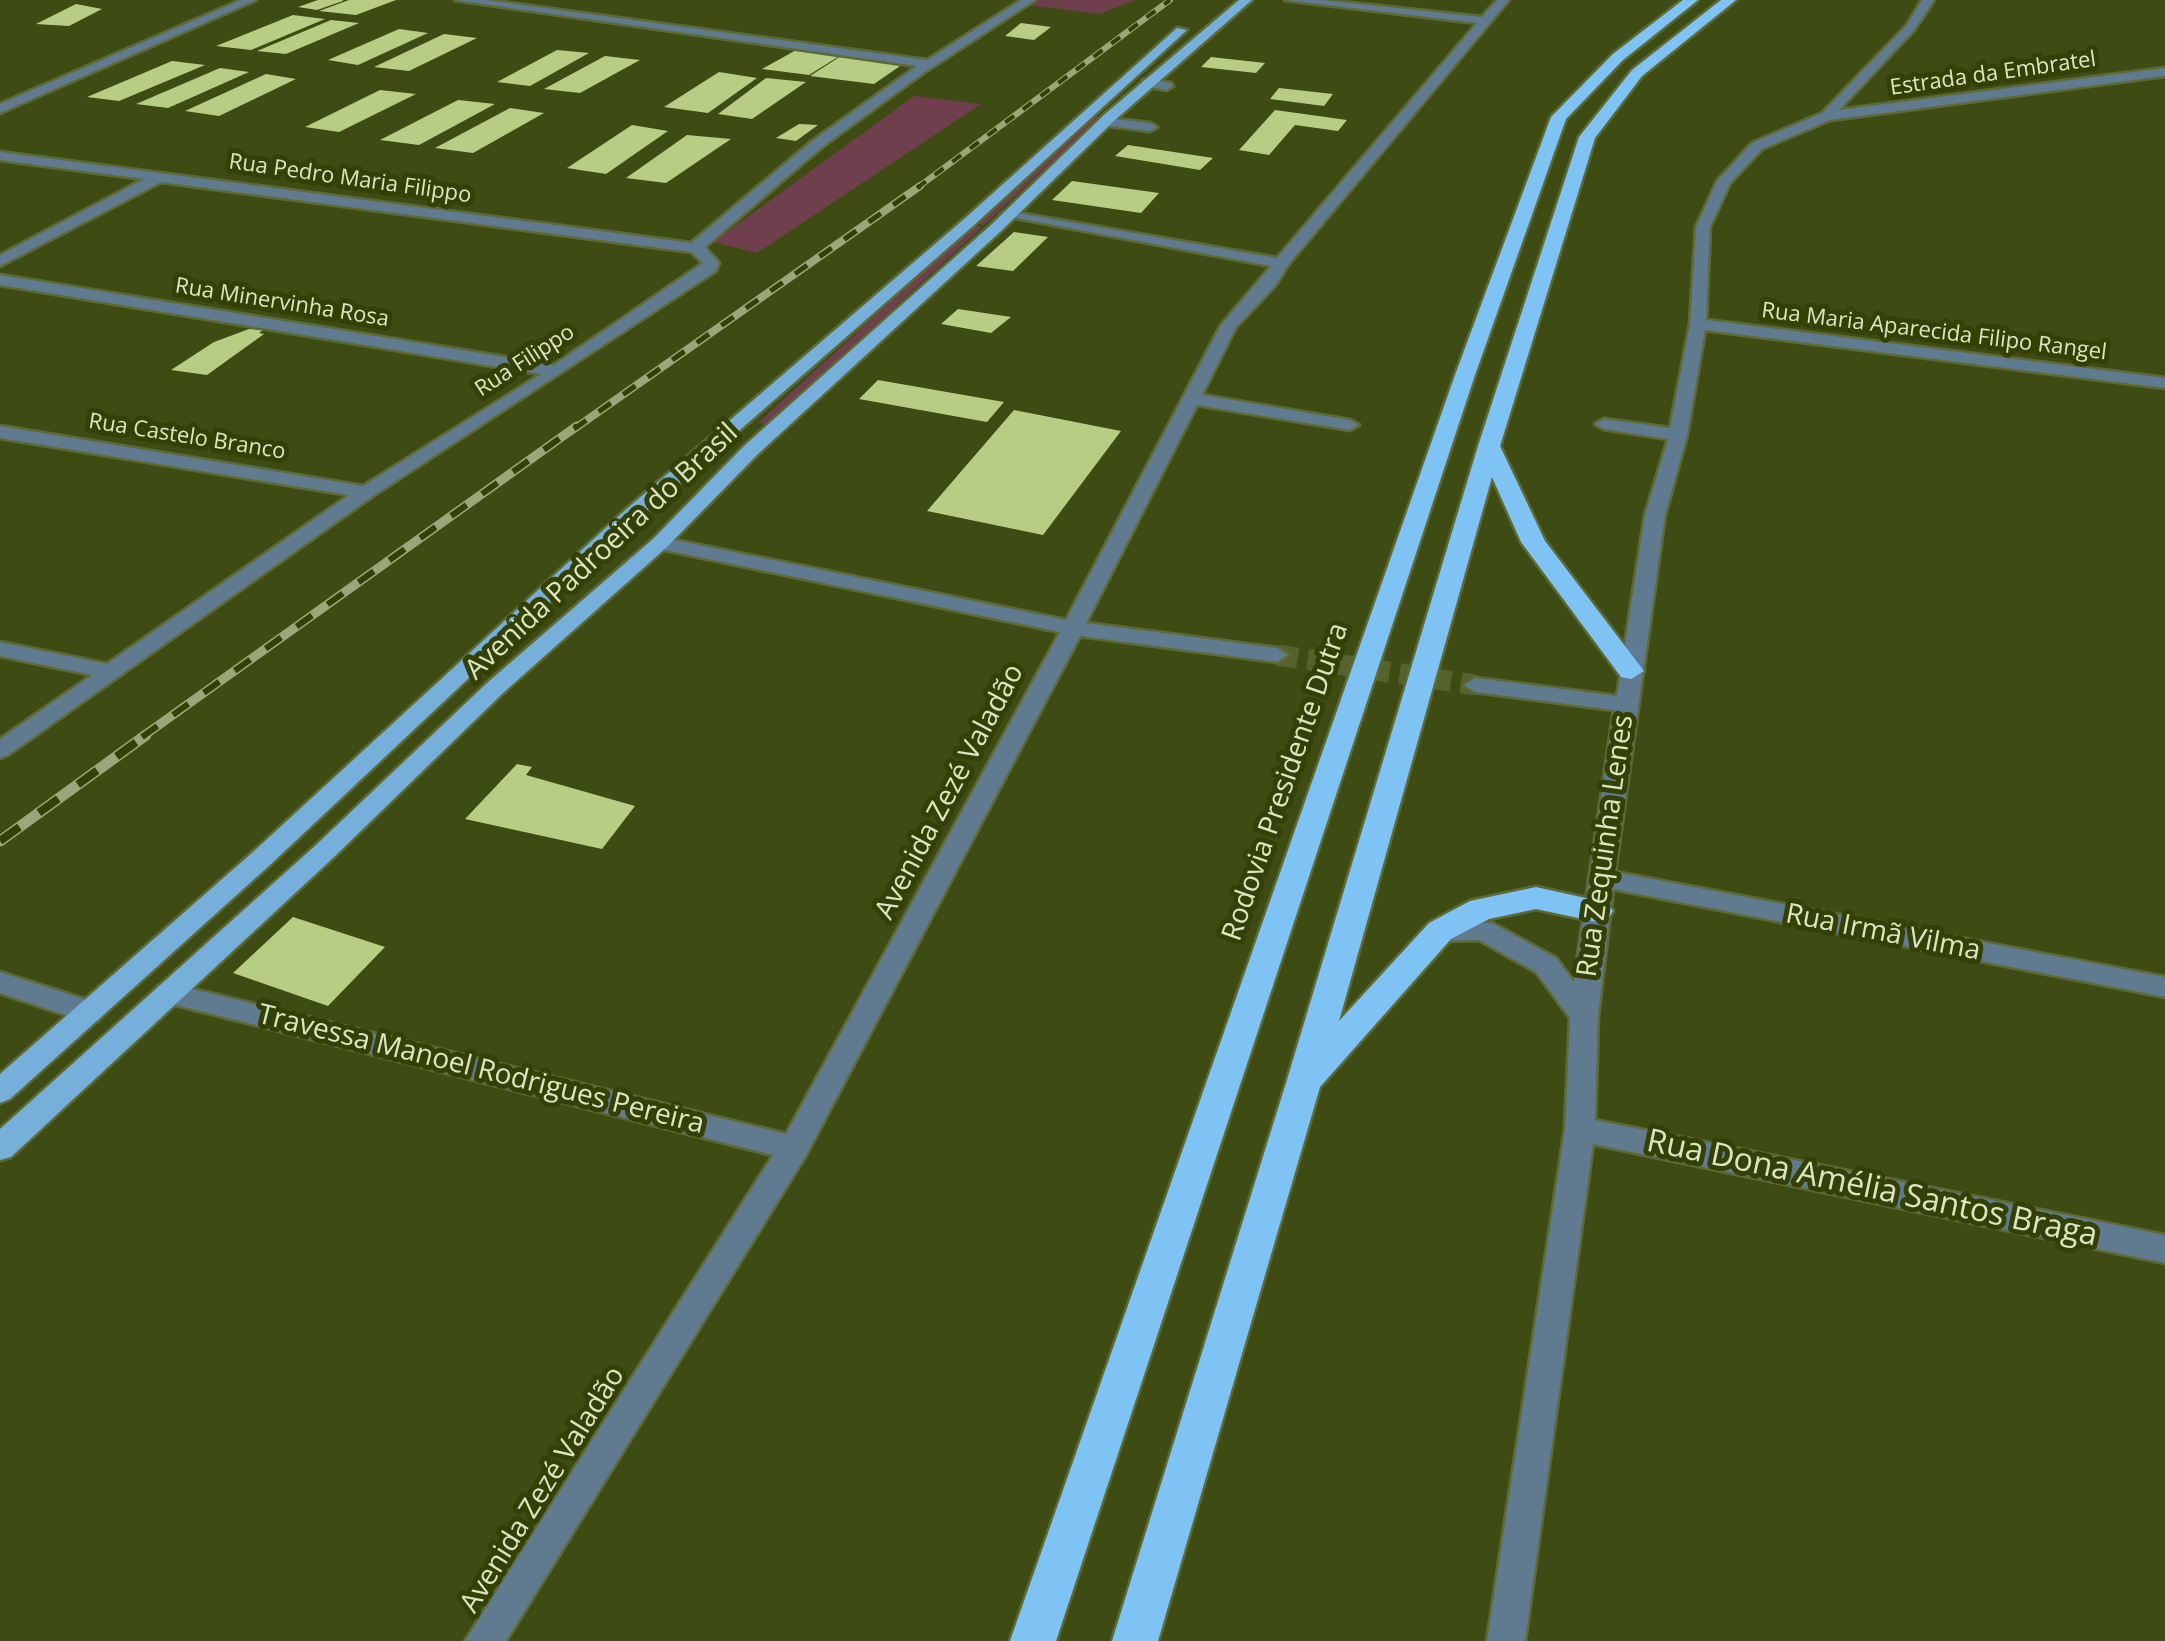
<!DOCTYPE html>
<meta charset="utf-8">
<style>
body{margin:0}
canvas{display:block;background:#3e4b13}
</style>
<canvas width="2165" height="1641"></canvas>
<script>
const ctx = document.querySelector('canvas').getContext('2d');
ctx.lineJoin = 'round';
function paint(path, color) { ctx.fillStyle = color; ctx.fill(path, 'evenodd'); }
const shape = rows => new Path2D(rows.map(r => 'M' + r).join(''));
function strokePath(path, color, width, dash) { ctx.strokeStyle = color; ctx.lineWidth = width; ctx.lineCap = dash ? 'butt' : 'round'; ctx.setLineDash(dash || []); ctx.stroke(path); }
function drawText(font, color, halo, rows, align = 'center') {
  ctx.font = font + ' "Open Sans",sans-serif'; ctx.lineWidth = 10; ctx.setLineDash([]); ctx.textBaseline = 'middle'; ctx.strokeStyle = halo; ctx.fillStyle = color; for (const [text, x, y, turn = 0] of rows) {
    ctx.save(); ctx.translate(x, y); ctx.rotate((+turn || 0) * Math.PI / 180); ctx.textAlign = isNaN(turn) ? turn : align; if (halo) ctx.strokeText(text, 0, 0); ctx.fillText(text, 0, 0); ctx.restore();
  }
}
paint(shape([
 [1035,0,1136,0,1099,14,1027,5],
 [914,96,981,104,757,253,713,242],
 [1094,116,1100,117,984,225,976,223],
 [974,225,982,227,767,424,758,423]
]), '#6f3f4d');
paint(shape([
 [318,0,343,0,343,1,317,10,298,7],
 [349,0,396,0,356,15,319,11],
 [76,4,102,9,69,26,36,24],
 [293,15,325,19,251,50,216,46],
 [331,20,359,23,286,54,257,51],
 [1021,23,1051,27,1034,40,1005,36],
 [399,29,428,33,358,65,328,60],
 [444,34,477,38,409,71,374,67],
 [798,49,817,52,841,55,809,75,762,69],
 [557,50,589,53,530,86,497,82],
 [605,56,640,60,580,93,544,89],
 [841,56,903,64,874,84,810,76],
 [1211,57,1265,63,1256,73,1201,67],
 [172,61,205,65,119,101,87,97],
 [220,68,249,72,168,108,136,104],
 [719,72,757,78,708,113,664,107],
 [266,74,296,79,219,116,185,111],
 [766,78,806,82,752,119,718,114],
 [1279,88,1333,94,1324,106,1270,99],
 [380,90,416,94,339,132,305,127],
 [458,100,495,104,419,145,380,140],
 [510,108,544,113,473,153,435,148],
 [1275,110,1347,120,1338,131,1295,125,1269,155,1239,150],
 [799,124,818,125,796,141,776,138],
 [632,125,668,131,606,174,567,168],
 [687,135,731,139,666,183,626,178],
 [1128,145,1213,158,1200,170,1115,156],
 [1072,181,1159,193,1141,213,1052,200],
 [1014,232,1048,237,1013,271,976,266],
 [958,309,1011,317,991,333,941,324],
 [249,329,263,330,259,333,264,334,207,375,171,370,214,342],
 [878,380,1004,402,987,422,859,399],
 [1014,410,1121,431,1043,535,927,511],
 [517,764,532,767,526,775,635,806,602,849,465,819],
 [293,917,385,947,328,1006,233,973]
]), '#b7cd83');
strokePath(shape([
 [1277,655,1475,685]
]), '#55622d', 21, [21, 10]);
const minor = shape([
 [241,0,256,0,0,113,0,104,241,0],
 [455,0,486,0,927,60,1021,0,1035,0,922,74,822,147,705,247,719,263,716,271,373,496,8,755,0,758,0,739,92,675,0,656,0,642,107,664,349,495,0,438,0,426,363,486,541,374,0,285,0,275,554,365,703,263,691,252,161,182,0,266,0,255,144,179,0,160,0,152,691,243,812,141,917,66,455,0],
 [1285,0,1322,0,1482,17,1497,0,1509,0,1288,265,1275,286,1236,327,1202,395,1350,420,1359,425,1350,430,1197,405,1086,623,1277,648,1288,655,1277,662,1080,636,805,1157,506,1641,465,1641,773,1155,168,1003,158,1000,154,993,158,986,168,983,786,1134,1060,632,660,549,650,543,660,537,1066,620,1221,325,1271,266,1000,215,1007,211,1277,258,1477,23,1285,0],
 [1922,0,1934,0,1914,30,1839,110,2165,68,2165,76,1830,120,1762,149,1730,183,1710,227,1706,320,2165,378,2165,388,1705,330,1687,435,1665,515,1615,872,2165,977,2165,997,1613,889,1598,1016,1595,1120,2165,1235,2165,1263,1593,1144,1525,1641,1487,1641,1565,1129,1570,1018,1536,972,1479,940,1440,941,1431,938,1427,931,1431,924,1440,921,1492,923,1556,958,1574,982,1614,710,1475,692,1464,685,1475,678,1617,696,1645,515,1668,439,1604,429,1595,424,1604,419,1670,428,1690,324,1696,227,1717,181,1752,143,1822,113,1906,26,1922,0],
 [1147,79,1171,83,1173,86,1167,90,1143,86,1143,80,1147,79],
 [1106,118,1150,123,1157,127,1150,131,1101,125,1101,119,1106,118],
 [0,972,99,1004,103,1012,99,1020,89,1023,0,993,0,972]
]);
const major = shape([
 [1239,0,1252,0,1115,120,1001,231,758,454,667,547,503,693,334,857,11,1157,0,1160,0,1129,316,845,487,683,653,539,744,446,991,225,1105,114,1239,0],
 [1177,28,1187,30,973,226,637,520,271,864,10,1099,0,1103,0,1074,253,852,623,512,963,220,1177,28]
]);
const highway = shape([
 [1683,0,1698,0,1623,60,1566,119,1475,375,1056,1641,1010,1641,1455,375,1551,117,1613,54,1683,0],
 [1721,0,1736,0,1642,76,1595,138,1500,446,1545,541,1644,671,1631,679,1621,677,1521,542,1492,477,1339,1021,1429,923,1470,901,1536,887,1608,903,1613,911,1608,919,1597,922,1536,909,1489,919,1451,939,1320,1087,1158,1641,1112,1641,1286,1083,1478,446,1579,137,1632,70,1721,0]
]);
strokePath(minor, '#5d6a36', 5);
strokePath(major, '#5d6a36', 5);
strokePath(highway, '#5d6a36', 5);
paint(minor, '#607b90');
paint(major, '#76afd9');
paint(highway, '#7fc3f5');
const railFar3 = shape([
 [917,188,1170,0]
]);
const railFar2 = shape([
 [574,429,920,186]
]);
const railFar1 = shape([
 [142,737,577,426]
]);
const rail = shape([
 [0,841,146,735]
]);
strokePath(railFar3, '#9ba77a', 6);
strokePath(railFar2, '#9ba77a', 8);
strokePath(railFar1, '#9ba77a', 9);
strokePath(rail, '#9ba77a', 11);
strokePath(railFar3, '#344005', 4, [11]);
strokePath(railFar2, '#344005', 5, [15]);
strokePath(railFar1, '#344005', 6, [19]);
strokePath(rail, '#344005', 8, [24]);
drawText('22px', '#dae6c1', '#344005', [
 ["Estrada da Embratel",1993,74,-8],
 ["Rua Pedro Maria Filippo",350,179,8],
 ["Rua Minervinha Rosa",282,303,9],
 ["Rua Maria Aparecida Filipo Rangel",1934,332,7],
 ["Rua Filippo",525,361,-33],
 ["Rua Castelo Branco",187,437,9]
]);
drawText('28px', '#dae6c1', '#344005', [
 ["Avenida Padroeira do Brasil",602,552,-43],
 ["Rodovia Presidente Dutra",1286,782,-71],
 ["Avenida Zezé Valadão",950,792,-62],
 ["Rua Zequinha Lenes",1606,846,-82],
 ["Rua Irmã Vilma",1883,933,11],
 ["Travessa Manoel Rodrigues Pereira",481,1070,14],
 ["Avenida Zezé Valadão",543,1490,-58]
]);
drawText('32px', '#dae6c1', '#344005', [
 ["Rua Dona Amélia Santos Braga",1872,1189,12]
]);
</script>
